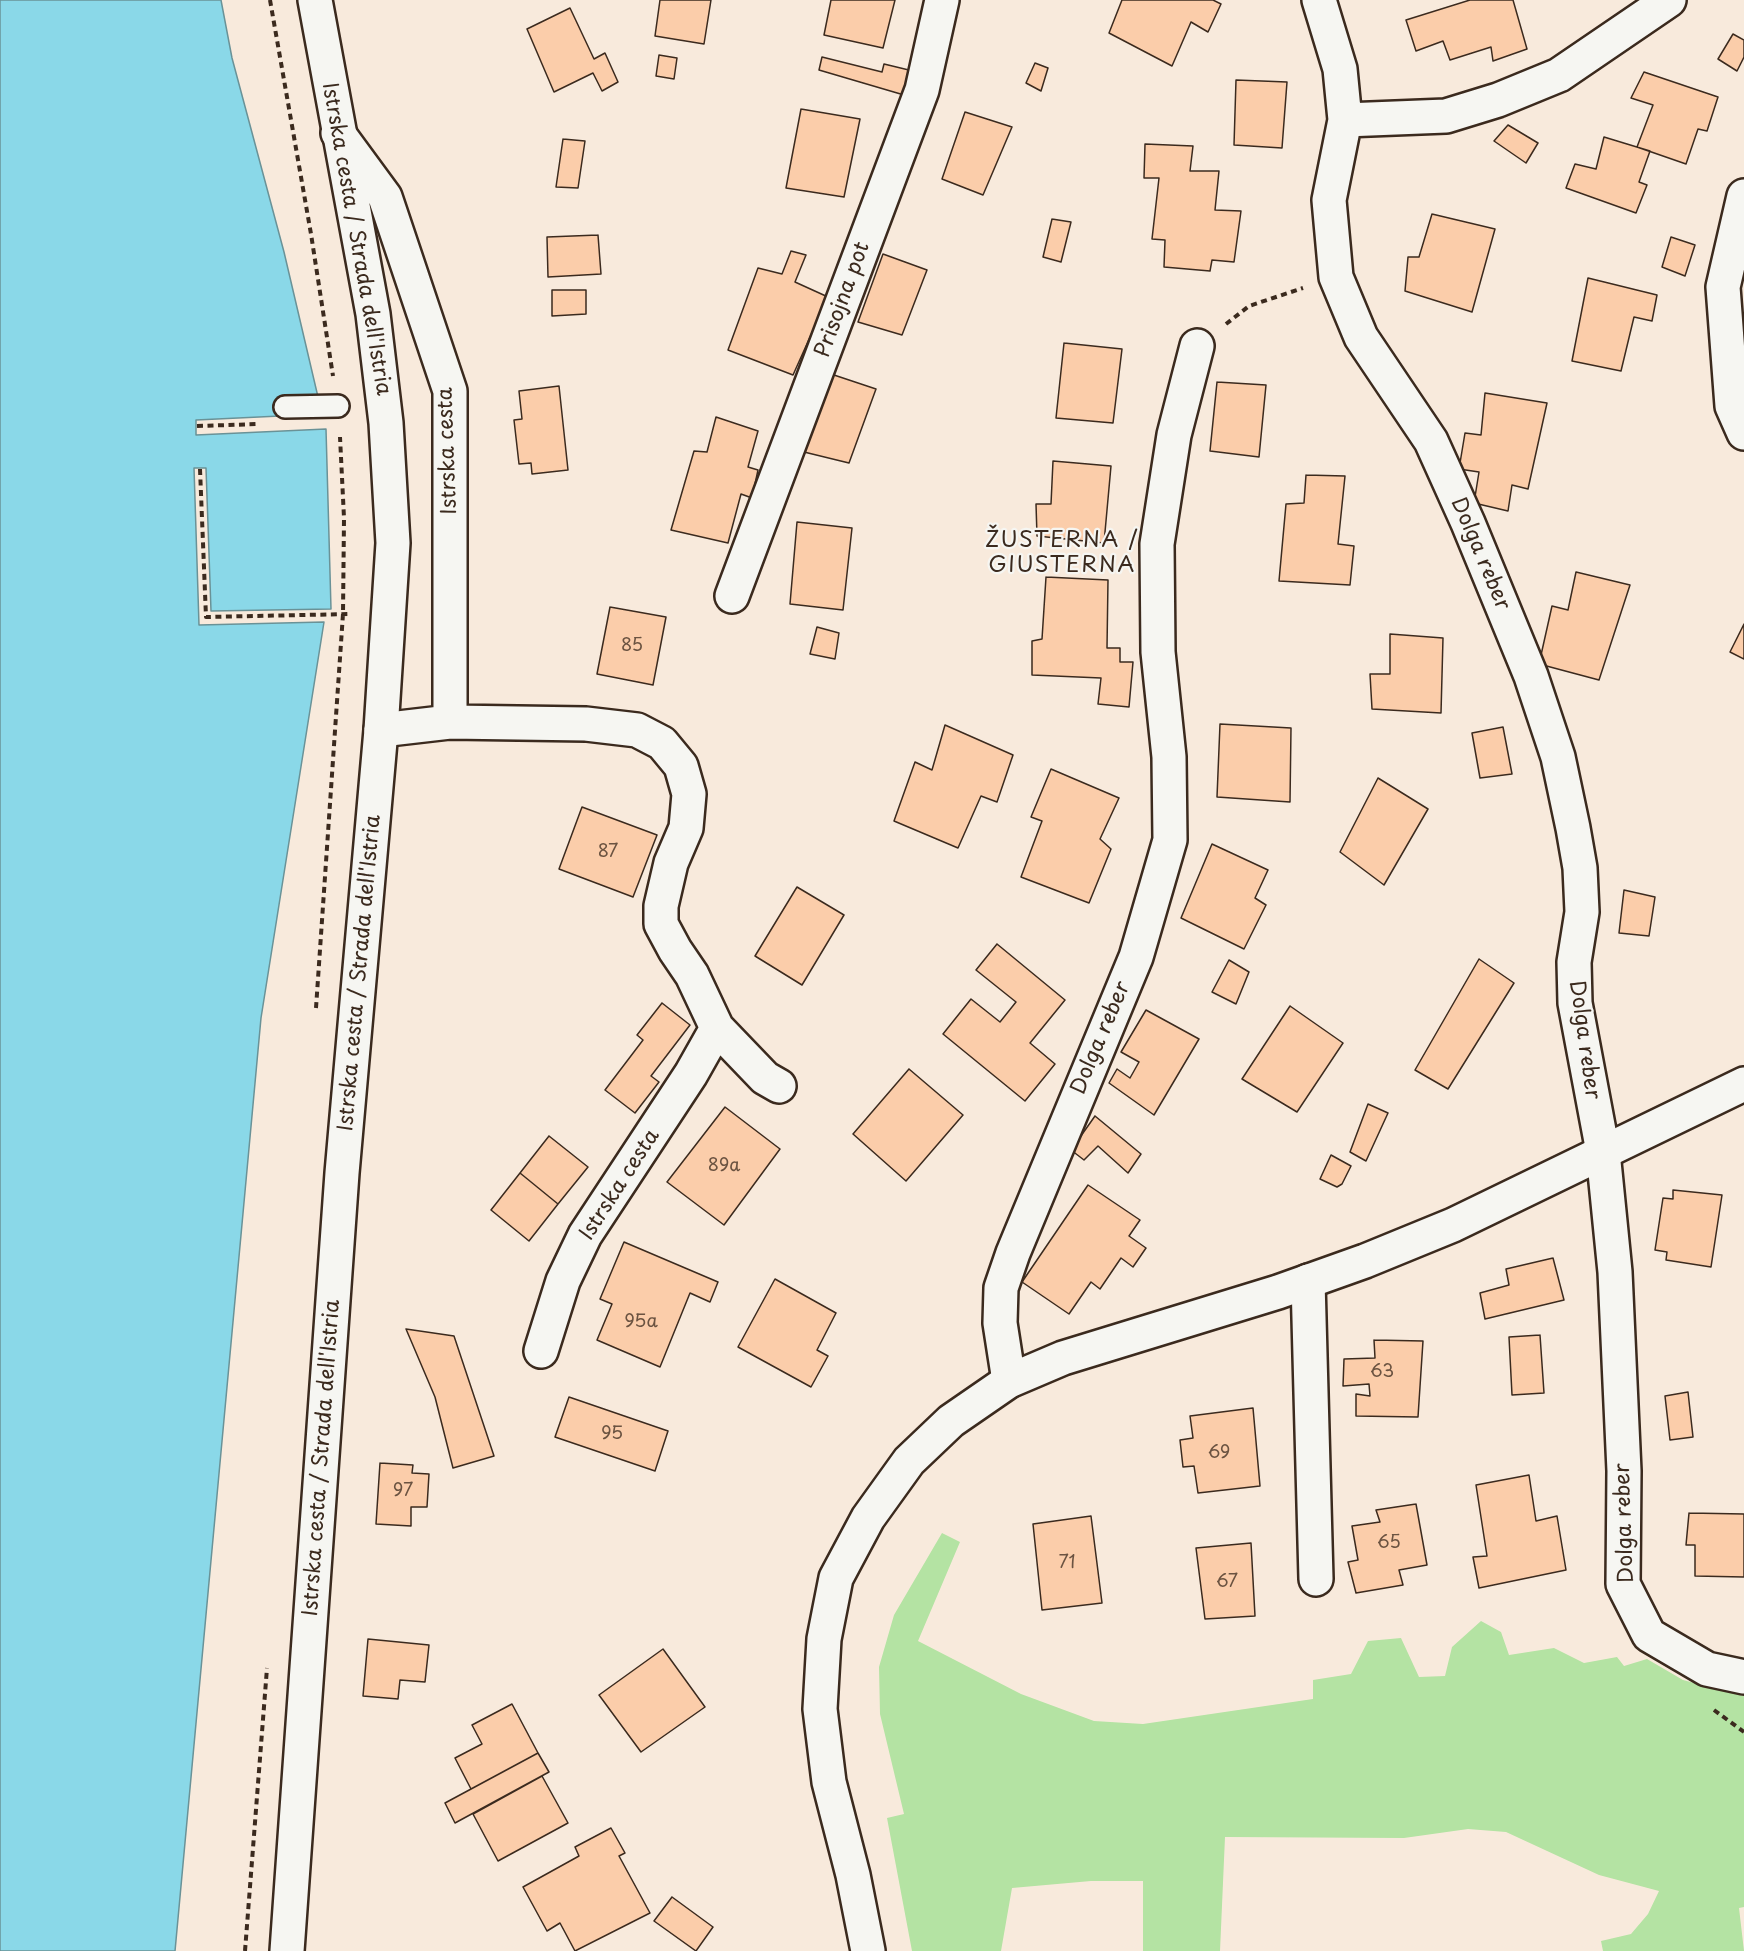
<!DOCTYPE html>
<meta charset="utf-8">
<style>
body{margin:0}
canvas{display:block;background:#f8eadc}
</style>
<canvas width="1744" height="1951"></canvas>
<script>
const ctx = document.querySelector('canvas').getContext('2d');
ctx.lineJoin = 'round';
function paint(path, color) { ctx.fillStyle = color; ctx.fill(path, 'evenodd'); }
const shape = rows => new Path2D(rows.map(r => 'M' + r).join(''));
function strokePath(path, color, width, dash) { ctx.strokeStyle = color; ctx.lineWidth = width; ctx.lineCap = dash ? 'butt' : 'round'; ctx.setLineDash(dash || []); ctx.stroke(path); }
function drawText(font, color, halo, rows, align = 'center') {
  ctx.font = font + ' "Playpen Sans",sans-serif'; ctx.lineWidth = 4.5; ctx.setLineDash([]); ctx.textBaseline = 'middle'; ctx.strokeStyle = halo; ctx.fillStyle = color; for (const [text, x, y, turn = 0] of rows) {
    ctx.save(); ctx.translate(x, y); ctx.rotate((+turn || 0) * Math.PI / 180); ctx.textAlign = isNaN(turn) ? turn : align; if (halo) ctx.strokeText(text, 0, 0); ctx.fillText(text, 0, 0); ctx.restore();
  }
}
paint(shape([
 [942,1533,960,1542,918,1641,1021,1694,1094,1721,1143,1724,1313,1699,1313,1680,1351,1674,1368,1641,1401,1638,1419,1677,1445,1676,1452,1647,1481,1621,1501,1632,1509,1655,1554,1648,1584,1663,1617,1657,1624,1666,1647,1659,1683,1680,1744,1696,1744,1907,1739,1908,1744,1951,1603,1951,1601,1941,1631,1934,1648,1914,1659,1891,1599,1875,1506,1832,1468,1829,1404,1838,1225,1837,1220,1951,1143,1951,1143,1881,1091,1881,1012,1888,1001,1951,912,1951,887,1818,904,1814,880,1714,879,1667,894,1615]
]), '#b4e3a3');
const water = shape([
 [0,0,221,0,232,58,284,252,322,414,196,420,196,435,326,429,331,609,211,611,206,468,194,468,199,625,324,622,261,1018,175,1951,0,1951,0,0]
]);
paint(water, '#8ad8e8');
strokePath(water, '#6a9297', 1.5);
const building = shape([
 [660,0,711,0,704,44,655,36,660,0],
 [831,0,895,0,883,48,824,35,831,0],
 [1122,0,1213,0,1221,4,1208,32,1191,22,1172,66,1109,33,1122,0],
 [1470,0,1513,0,1527,49,1493,61,1491,47,1450,60,1443,41,1416,51,1406,20,1470,0],
 [570,8,594,59,605,53,618,82,602,91,593,73,554,92,527,29,570,8],
 [1733,34,1744,40,1744,57,1737,71,1718,59,1733,34],
 [659,55,677,58,674,79,656,76,659,55],
 [822,57,882,72,884,64,913,71,904,95,819,70,822,57],
 [1035,63,1048,68,1041,91,1026,83,1035,63],
 [1644,72,1718,97,1707,131,1698,129,1686,164,1637,147,1653,105,1631,98,1644,72],
 [1236,80,1287,82,1282,148,1234,145,1236,80],
 [801,109,860,119,844,197,786,188,801,109],
 [965,112,1012,127,983,195,942,179,965,112],
 [1508,125,1538,143,1526,163,1494,141,1508,125],
 [1604,137,1650,151,1639,182,1647,185,1636,213,1566,188,1575,164,1596,169,1604,137],
 [563,139,585,141,578,188,556,187,563,139],
 [1145,144,1193,146,1190,171,1219,171,1215,210,1241,211,1234,262,1212,260,1210,271,1164,267,1165,240,1152,239,1159,178,1144,178,1145,144],
 [1432,214,1495,229,1472,312,1405,291,1408,257,1419,257,1432,214],
 [1052,219,1071,222,1061,262,1043,257,1052,219],
 [598,235,601,274,548,277,547,237,598,235],
 [1671,237,1695,245,1685,276,1662,267,1671,237],
 [791,251,806,255,795,282,828,297,793,375,728,350,758,268,782,274,791,251],
 [883,254,927,270,902,335,858,322,883,254],
 [1588,278,1657,295,1652,321,1634,317,1621,371,1572,361,1588,278],
 [552,290,586,290,586,314,552,316,552,290],
 [1064,343,1122,349,1113,423,1056,418,1064,343],
 [831,374,876,389,849,463,804,452,831,374],
 [1217,382,1266,385,1259,457,1210,451,1217,382],
 [559,386,568,470,532,474,531,463,519,464,514,420,522,419,519,391,559,386],
 [1485,393,1547,403,1528,489,1512,485,1508,511,1474,503,1479,472,1459,469,1465,433,1481,435,1485,393],
 [716,417,758,431,748,467,758,470,752,498,741,494,728,543,671,530,694,451,707,452,716,417],
 [1053,461,1111,466,1104,543,1037,536,1036,504,1051,504,1053,461],
 [1306,475,1345,476,1338,544,1354,546,1350,585,1279,581,1286,504,1304,503,1306,475],
 [797,522,852,528,843,610,790,604,797,522],
 [1576,572,1630,585,1599,680,1539,664,1552,606,1568,610,1576,572],
 [1046,577,1108,580,1107,648,1120,648,1120,662,1133,662,1129,707,1098,704,1101,678,1032,675,1032,641,1042,639,1046,577],
 [610,607,666,617,653,685,597,674,610,607],
 [1744,624,1744,659,1730,652,1744,624],
 [817,627,839,633,835,659,810,654,817,627],
 [1390,634,1443,638,1441,713,1372,709,1370,674,1390,674,1390,634],
 [1220,724,1291,728,1290,802,1217,797,1220,724],
 [945,725,1013,755,997,802,981,796,958,848,894,821,915,762,932,770,945,725],
 [1503,727,1512,774,1480,778,1472,733,1503,727],
 [1051,769,1119,798,1100,839,1111,849,1089,903,1021,877,1042,821,1031,817,1051,769],
 [1378,778,1428,809,1384,885,1340,852,1378,778],
 [582,807,657,835,633,897,559,869,582,807],
 [1212,844,1268,870,1255,898,1266,905,1244,949,1181,918,1212,844],
 [797,887,844,915,802,985,755,956,797,887],
 [1624,890,1655,897,1649,936,1619,933,1624,890],
 [997,944,1065,1000,1030,1043,1055,1064,1025,1101,943,1034,971,999,1000,1022,1016,1002,976,970,997,944],
 [1479,959,1514,983,1448,1089,1415,1070,1479,959],
 [1229,960,1249,972,1236,1004,1212,992,1229,960],
 [662,1003,690,1025,651,1076,659,1082,635,1113,605,1090,643,1040,637,1035,662,1003],
 [1290,1006,1343,1043,1297,1112,1242,1079,1290,1006],
 [1146,1010,1199,1039,1154,1115,1109,1083,1117,1069,1130,1078,1139,1062,1121,1052,1146,1010],
 [909,1069,963,1115,906,1181,853,1134,909,1069],
 [1368,1104,1388,1113,1366,1161,1350,1152,1368,1104],
 [725,1107,780,1149,724,1225,667,1182,725,1107],
 [1095,1116,1141,1154,1128,1173,1098,1146,1084,1160,1071,1150,1095,1116],
 [549,1136,588,1167,558,1204,520,1173,549,1136],
 [1331,1155,1351,1166,1342,1184,1337,1187,1320,1179,1331,1155],
 [520,1173,558,1204,529,1241,491,1210,520,1173],
 [1088,1185,1140,1220,1129,1236,1146,1248,1133,1267,1121,1258,1100,1289,1091,1282,1069,1314,1022,1282,1088,1185],
 [1673,1190,1722,1195,1711,1267,1666,1260,1667,1252,1655,1250,1663,1198,1673,1199,1673,1190],
 [624,1242,718,1282,710,1302,690,1293,660,1367,597,1340,612,1304,600,1299,624,1242],
 [1553,1258,1564,1300,1485,1319,1480,1293,1509,1285,1506,1269,1553,1258],
 [775,1279,836,1313,817,1350,828,1356,811,1387,738,1347,775,1279],
 [406,1329,454,1336,494,1456,453,1468,435,1397,406,1329],
 [1540,1335,1544,1393,1512,1395,1509,1337,1540,1335],
 [1374,1340,1423,1341,1418,1417,1356,1416,1356,1394,1370,1396,1369,1384,1343,1386,1344,1359,1375,1358,1374,1340],
 [1688,1392,1693,1437,1670,1440,1665,1396,1688,1392],
 [569,1397,668,1431,655,1471,555,1437,569,1397],
 [1253,1408,1260,1486,1198,1493,1194,1466,1183,1467,1180,1440,1193,1438,1190,1416,1253,1408],
 [380,1463,413,1465,412,1473,429,1474,427,1507,411,1507,411,1526,376,1524,380,1463],
 [1529,1475,1536,1521,1557,1516,1566,1570,1479,1588,1473,1557,1487,1556,1476,1485,1529,1475],
 [1416,1504,1427,1565,1399,1570,1403,1585,1356,1593,1348,1562,1358,1560,1352,1526,1380,1522,1376,1510,1416,1504],
 [1689,1513,1744,1514,1744,1577,1695,1576,1695,1545,1686,1545,1689,1513],
 [1091,1516,1102,1603,1042,1610,1033,1524,1091,1516],
 [1251,1543,1255,1616,1205,1619,1196,1548,1251,1543],
 [368,1639,429,1645,425,1682,400,1680,398,1699,363,1696,368,1639],
 [663,1649,705,1707,641,1752,599,1695,663,1649],
 [512,1704,538,1753,471,1789,455,1758,482,1744,472,1725,512,1704],
 [538,1753,549,1772,455,1823,445,1803,538,1753],
 [542,1776,568,1823,498,1861,473,1814,542,1776],
 [611,1828,625,1853,619,1856,650,1913,575,1951,560,1923,547,1931,523,1887,579,1856,575,1847,611,1828],
 [672,1897,713,1927,696,1951,654,1921,672,1897]
]);
paint(building, '#fbcdaa');
strokePath(building, '#3b2a1e', 1.5);
const lane = shape([
 [285,407,338,406]
]);
const street = shape([
 [1319,0,1340,69,1345,120,1329,200,1336,277,1361,337,1431,441,1468,523,1531,676,1558,757,1573,828,1580,868,1582,912,1574,962,1575,1003,1603,1152,1615,1272,1624,1471,1623,1584,1649,1635,1707,1669,1744,1677],
 [1345,120,1446,116,1498,100,1559,75,1669,0],
 [338,133,385,197,450,391,450,722],
 [1744,196,1723,287,1732,406,1744,433],
 [732,596,922,90,942,0],
 [381,730,450,722,586,724,637,730,662,743,681,766,689,794,686,828,671,863,661,906,661,924,675,950,692,975,717,1028,765,1078,779,1086],
 [1308,1281,1316,1579],
 [541,1351,563,1281,585,1235,691,1074,717,1028],
 [1009,1381,1000,1323,1001,1288,1013,1253,1136,957,1170,840,1169,757,1158,652,1157,544,1174,435,1197,346]
]);
const secondary = shape([
 [287,1951,342,1173,381,730,393,543,386,423,373,314,315,0],
 [868,1951,853,1875,829,1782,820,1709,824,1639,836,1578,868,1518,909,1461,951,1421,1009,1381,1063,1358,1278,1292,1365,1261,1453,1225,1744,1084]
]);
strokePath(lane, '#3b2a1e', 26);
strokePath(street, '#3b2a1e', 38);
strokePath(secondary, '#3b2a1e', 38);
strokePath(shape([
 [270,0,311,234,333,376],
 [1226,324,1249,306,1303,288],
 [197,426,259,424],
 [200,469,206,617,351,614],
 [316,1008,343,614,344,518,340,437],
 [1714,1710,1744,1732],
 [245,1951,267,1668]
]), '#3b2a1e', 4, [6, 4.5]);
strokePath(lane, '#f6f6f2', 21);
strokePath(street, '#f6f6f2', 33);
strokePath(secondary, '#f6f6f2', 33);
drawText('18px', '#6b5341', null, [
 ["85",632,646],
 ["87",608,852],
 ["89a",724,1166],
 ["95a",641,1322],
 ["63",1382,1372],
 ["95",612,1434],
 ["69",1219,1453],
 ["97",403,1491],
 ["65",1389,1543],
 ["71",1067,1563],
 ["67",1227,1582]
]);
drawText('21px', '#3b2a1e', '#f6f6f2', [
 ["Istrska cesta / Strada dell'Istria",356,239,80],
 ["Prisojna pot",843,300,-70],
 ["Istrska cesta",448,451,-92],
 ["Dolga reber",1480,554,67],
 ["Istrska cesta / Strada dell'Istria",360,973,-85],
 ["Dolga reber",1101,1038,-67],
 ["Dolga reber",1584,1040,82],
 ["Istrska cesta",620,1185,-57],
 ["Istrska cesta / Strada dell'Istria",322,1458,-86],
 ["Dolga reber",1625,1523,-92]
]);
ctx.letterSpacing = '1.5px';
drawText('22px', '#3b2a1e', '#f6f6f2', [
 ["ŽUSTERNA /",1062,541],
 ["GIUSTERNA",1062,566]
]);
ctx.letterSpacing = '0px';
</script>
